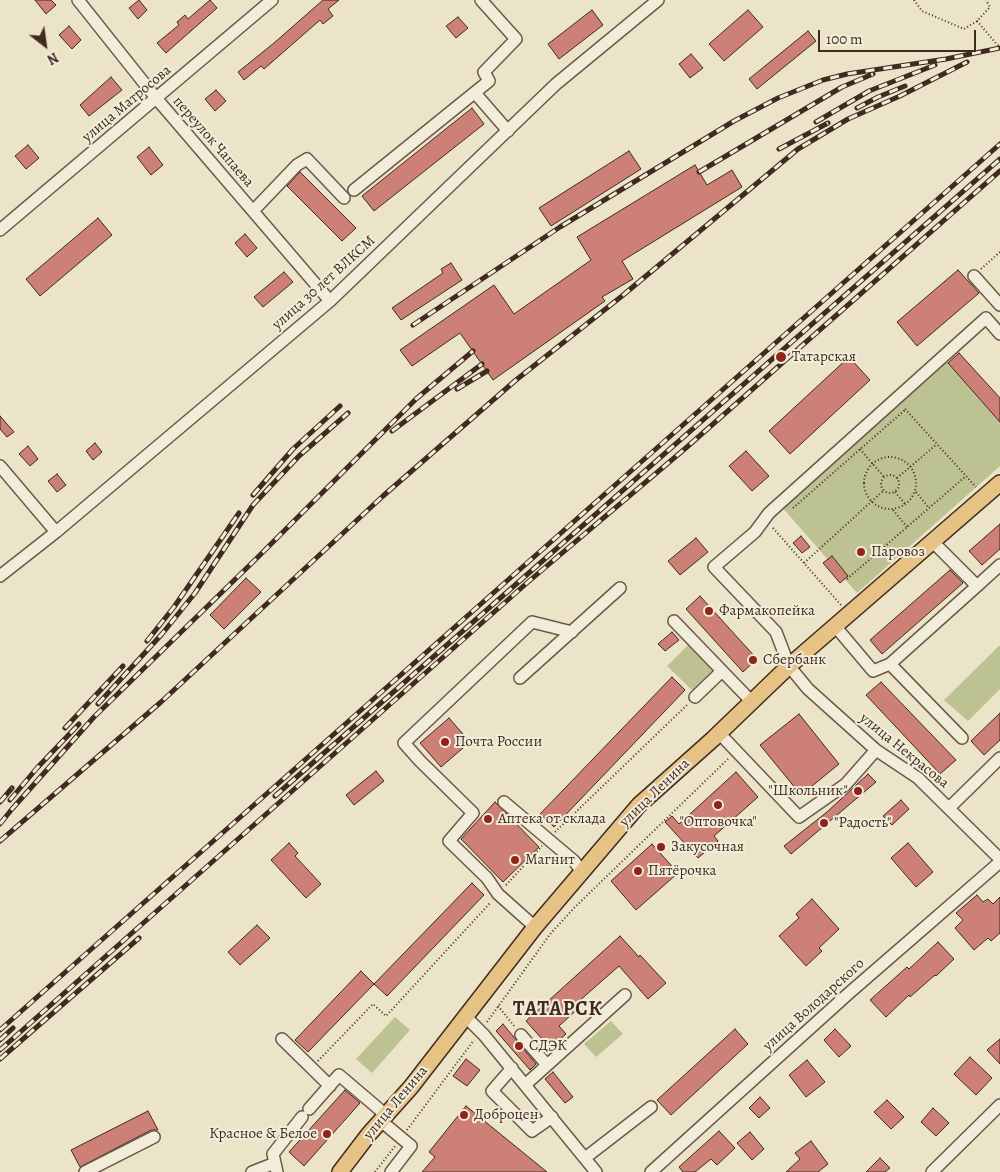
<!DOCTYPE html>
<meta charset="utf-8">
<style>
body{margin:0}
#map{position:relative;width:1000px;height:1172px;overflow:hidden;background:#ebe4c8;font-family:Alegreya,serif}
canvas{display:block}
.north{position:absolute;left:20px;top:20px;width:50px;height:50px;-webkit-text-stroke:4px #f2eddb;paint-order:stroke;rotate:150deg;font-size:14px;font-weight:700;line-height:20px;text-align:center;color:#412a1f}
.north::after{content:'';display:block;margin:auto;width:18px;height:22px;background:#412a1f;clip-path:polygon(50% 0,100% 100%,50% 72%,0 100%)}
.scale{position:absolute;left:818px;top:30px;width:158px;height:22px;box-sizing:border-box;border:2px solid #412a1f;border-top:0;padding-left:6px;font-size:15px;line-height:18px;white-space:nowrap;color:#412a1f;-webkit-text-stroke:4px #f2eddb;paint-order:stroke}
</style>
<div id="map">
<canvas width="1000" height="1172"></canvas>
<div class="north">N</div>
<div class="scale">100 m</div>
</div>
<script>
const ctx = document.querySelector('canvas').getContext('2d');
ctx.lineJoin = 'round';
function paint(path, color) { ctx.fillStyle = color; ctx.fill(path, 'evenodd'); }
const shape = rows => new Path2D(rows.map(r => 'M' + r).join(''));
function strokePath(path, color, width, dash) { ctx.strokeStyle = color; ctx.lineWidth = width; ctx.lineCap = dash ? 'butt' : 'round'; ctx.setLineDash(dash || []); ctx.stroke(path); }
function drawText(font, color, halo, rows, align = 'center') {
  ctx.font = font + ' Alegreya,serif'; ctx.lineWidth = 4; ctx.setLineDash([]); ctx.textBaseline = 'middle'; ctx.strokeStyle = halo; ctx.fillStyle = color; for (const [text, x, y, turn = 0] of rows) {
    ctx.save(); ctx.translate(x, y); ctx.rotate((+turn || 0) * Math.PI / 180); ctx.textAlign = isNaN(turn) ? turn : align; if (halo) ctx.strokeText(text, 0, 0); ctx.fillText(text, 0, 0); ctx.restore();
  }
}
paint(shape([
 [946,360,1000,422,1000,466,857,593,781,506],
 [688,645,713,670,692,690,667,666],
 [1000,645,1000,689,968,721,944,700],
 [395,1017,410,1030,372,1073,356,1059],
 [611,1021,623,1034,596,1057,584,1044]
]), '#bdc292');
const building = shape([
 [35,0,51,0,56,5,46,14,35,0],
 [139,0,147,10,138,19,129,8,139,0],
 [210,0,217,8,166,53,157,43,179,25,177,22,185,15,188,19,210,0],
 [323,0,339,0,328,9,333,16,323,24,320,20,264,69,261,66,244,80,238,72,274,43,323,0],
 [592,10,603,25,559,59,548,44,592,10],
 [748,10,763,27,724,61,709,44,748,10],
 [458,17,468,28,456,38,446,26,458,17],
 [69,26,81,40,72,49,59,35,69,26],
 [808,31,816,41,757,89,749,79,808,31],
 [691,54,703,68,690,78,679,64,691,54],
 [111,77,122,90,89,116,80,105,111,77],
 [216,90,226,101,215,111,205,99,216,90],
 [472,108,484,124,374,211,362,196,472,108],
 [28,145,39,158,26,169,15,156,28,145],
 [149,147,163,165,151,175,137,157,149,147],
 [629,151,641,169,551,226,539,208,629,151],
 [695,165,707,185,732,170,742,187,622,261,633,279,602,297,605,301,493,380,460,333,412,366,400,350,494,285,514,314,591,260,577,237,695,165],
 [300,172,356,228,342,241,287,186,300,172],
 [98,218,112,235,40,296,26,279,98,218],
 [245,234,257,248,247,257,235,243,245,234],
 [451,263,462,280,401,320,392,308,443,273,441,269,451,263],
 [958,270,979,293,917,346,897,322,958,270],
 [284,272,293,282,263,307,254,297,284,272],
 [959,353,1000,398,1000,422,948,363,959,353],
 [849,357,870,380,790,454,769,431,849,357],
 [0,416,14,432,7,437,0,429,0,416],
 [95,443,102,452,93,460,86,451,95,443],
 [28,446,38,459,30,466,19,454,28,446],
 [746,451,769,476,752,491,729,466,746,451],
 [57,474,66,485,57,492,48,481,57,474],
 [1000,524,1000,549,982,565,969,551,1000,524],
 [801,536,810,547,802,553,793,543,801,536],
 [696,538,708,552,680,575,668,561,696,538],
 [832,556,848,576,840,583,823,563,832,556],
 [950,570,963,583,882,654,870,640,950,570],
 [246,578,261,592,224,629,210,615,246,578],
 [700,596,757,659,743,672,686,609,700,596],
 [672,632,679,640,665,651,658,644,672,632],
 [672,677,685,690,554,827,540,814,672,677],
 [881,682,956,760,940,774,866,695,881,682],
 [1000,713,1000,740,984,755,971,741,1000,713],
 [799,714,839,764,801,795,760,745,799,714],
 [449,718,470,742,441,767,420,743,449,718],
 [376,771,384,781,354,805,346,795,376,771],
 [736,772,758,797,714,836,718,841,698,858,665,822,672,816,679,824,736,772],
 [868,774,876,782,791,854,784,846,827,812,868,774],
 [901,800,909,809,892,825,883,816,901,800],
 [495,802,539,847,503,882,461,839,495,802],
 [289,843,298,853,295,856,321,884,306,898,271,860,289,843],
 [908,843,933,872,916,887,891,858,908,843],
 [652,844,678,873,636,910,611,881,652,844],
 [472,883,484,895,387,996,374,984,472,883],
 [977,895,983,902,988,899,993,904,1000,897,1000,933,991,941,988,938,974,950,955,928,963,920,956,913,977,895],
 [812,899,839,929,819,948,822,951,806,966,779,936,799,918,796,914,812,899],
 [257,925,270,938,240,965,228,952,257,925],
 [620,936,639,957,640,955,666,983,648,999,619,966,578,1002,581,1006,559,1026,566,1034,550,1048,526,1021,620,936],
 [938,942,954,959,936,976,935,975,910,997,909,995,886,1017,870,1000,907,967,909,969,938,942],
 [361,971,374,984,308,1052,295,1040,361,971],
 [503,1024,536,1064,530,1070,496,1031,503,1024],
 [735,1029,748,1044,671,1115,657,1100,735,1029],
 [835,1029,851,1046,839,1057,824,1040,835,1029],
 [1000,1039,1000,1064,987,1050,1000,1039],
 [970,1057,992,1078,976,1095,954,1074,970,1057],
 [466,1059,480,1070,467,1086,453,1076,466,1059],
 [807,1060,825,1082,806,1097,789,1075,807,1060],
 [553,1072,573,1097,565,1103,545,1079,553,1072],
 [345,1090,360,1103,304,1166,289,1152,345,1090],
 [760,1097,770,1108,759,1118,749,1108,760,1097],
 [887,1100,904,1117,891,1129,874,1112,887,1100],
 [466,1106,547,1172,422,1172,435,1157,429,1152,466,1106],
 [933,1108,949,1123,936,1136,921,1122,933,1108],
 [148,1111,158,1130,151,1130,80,1167,71,1150,148,1111],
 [719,1131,735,1148,717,1165,711,1159,695,1172,683,1172,679,1167,719,1131],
 [750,1132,764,1149,752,1160,737,1143,750,1132],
 [811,1141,828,1164,818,1172,786,1172,800,1159,795,1153,811,1141],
 [880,1158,890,1168,885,1172,866,1172,880,1158]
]);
paint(building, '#cc8076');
strokePath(building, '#412a1f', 1);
const minor = shape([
 [78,0,156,98,330,301],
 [475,93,508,131],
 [354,190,489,81,484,72,516,39,481,0],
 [253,211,297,165,307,159,344,198],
 [0,230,272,0],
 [974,276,1000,305],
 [1000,334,986,318,769,513,755,532,714,567,776,632,789,666,808,689,876,750,918,778,1000,859],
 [0,466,56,532],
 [933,542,977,586,890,664,962,738],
 [0,576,56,532,330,301,556,84,658,0],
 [977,586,1000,565],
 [674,621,752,702],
 [835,626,873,671,890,664],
 [520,678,620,588],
 [695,697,722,671],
 [719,733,799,817,846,784,876,750],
 [504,802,574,861,582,872],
 [949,808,1000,758],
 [535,927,498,894,487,878,449,841,473,813,420,761,404,743,532,622,572,632],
 [465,1016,484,1035,596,1172],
 [521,1035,547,1065],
 [282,1039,330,1086],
 [512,1068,492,1091,532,1131,552,1117],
 [525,1085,625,995],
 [309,1109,339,1075,386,1115],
 [381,1121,411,1146,391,1172],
 [585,1158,651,1107],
 [85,1172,154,1137],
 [252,1172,275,1163],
 [277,1172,273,1154,302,1117],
 [651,1172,848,994,1000,862],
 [932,1172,1000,1105]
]);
const major = shape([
 [340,1172,369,1134,411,1087,535,927,639,805,713,739,789,666,1000,483]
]);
strokePath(minor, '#6c5849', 14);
strokePath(major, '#412a1f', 18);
strokePath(shape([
 [914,0,922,11,964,29,977,21,990,7,986,0],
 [981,269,1000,252],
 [905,409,976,487],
 [860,449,884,477],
 '864 483a26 26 0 1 1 52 0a26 26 0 1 1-52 0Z',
 '881 484a9 9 0 1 1 18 0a9 9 0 1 1-18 0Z',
 [897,478,937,444],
 [895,492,906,505],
 [916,492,929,508],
 [793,508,906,409],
 [893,510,907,527],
 [773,528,841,605],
 [804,563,883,491],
 [847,579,966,476],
 [555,832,687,705],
 [506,885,542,846],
 [498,1006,515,1027],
 [487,1022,551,933,576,906,728,759],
 [318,1061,373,1004,386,1016,491,902],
 [407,1130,474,1040],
 [375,1172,395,1146]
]), '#412a1f', 2, [1, 2.5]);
strokePath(minor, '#f2eddb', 11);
strokePath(major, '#e6c284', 15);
const rail = shape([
 [857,108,878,97,905,86],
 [816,122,869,91,935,65],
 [779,149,828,123],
 [699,172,842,87,873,74],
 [413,325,560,227,734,121,778,98,823,80,847,74,946,59,1000,48],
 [457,389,487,371],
 [392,431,482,364],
 [253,495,293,449,340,406],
 [147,641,174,607,239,513],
 [98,704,162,634,195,593,253,505,299,456,348,413],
 [65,728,123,666],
 [275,796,1000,159],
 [10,800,37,768,79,724],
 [0,802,12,788],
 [0,824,12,809,94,717,258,557,416,399,473,351],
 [0,841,161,702,383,496,516,380,622,296,798,149,848,119,900,96,967,62],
 [0,1030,1000,144],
 [0,1040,13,1028],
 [0,1050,528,582,687,447,1000,171],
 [0,1059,139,938]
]);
strokePath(rail, '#412a1f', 5);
strokePath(rail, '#f2eddb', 3, [9]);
strokePath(shape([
 [977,21,1000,48]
]), '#412a1f', 2, [1, 2.5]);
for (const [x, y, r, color] of [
 [781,357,6,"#8f2418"],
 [861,552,5,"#8f2418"],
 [709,611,5,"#8f2418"],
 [753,660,5,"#8f2418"],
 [445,742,5,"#8f2418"],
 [858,791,5,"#8f2418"],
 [718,805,5,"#8f2418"],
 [488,819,5,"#8f2418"],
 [824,823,5,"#8f2418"],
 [661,847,5,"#8f2418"],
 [515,860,5,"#8f2418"],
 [638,871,5,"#8f2418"],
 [519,1046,5,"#8f2418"],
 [464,1115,5,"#8f2418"],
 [327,1134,5,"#8f2418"]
]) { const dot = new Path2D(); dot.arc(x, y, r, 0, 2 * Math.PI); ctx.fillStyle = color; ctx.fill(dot); strokePath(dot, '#f2eddb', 2); }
drawText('15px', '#412a1f', '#f2eddb', [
 ["улица Матросова",127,104,-40],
 ["переулок Чапаева",213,142,49],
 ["улица 30 лет ВЛКСМ",324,283,-42],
 ["улица Некрасова",904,751,39],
 ["улица Ленина",655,793,-44],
 ["улица Володарского",814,1005,-42],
 ["улица Ленина",396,1103,-50]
]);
drawText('15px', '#412a1f', '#f2eddb', [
 ["Татарская",792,357],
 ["Паровоз",871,552],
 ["Фармакопейка",719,611],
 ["Сбербанк",763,660],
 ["Почта России",455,742],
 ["\"Школьник\"",848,791,"right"],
 ["Аптека от склада",498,819],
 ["\"Оптовочка\"",718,822,"center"],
 ["\"Радость\"",834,823],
 ["Закусочная",671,847],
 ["Магнит",525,860],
 ["Пятёрочка",648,871],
 ["СДЭК",529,1046],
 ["Доброцен",474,1115],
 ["Красное & Белое",317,1134,"right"]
], 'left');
ctx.letterSpacing = '1px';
drawText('bold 20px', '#412a1f', '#f2eddb', [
 ["ТАТАРСК",558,1010]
]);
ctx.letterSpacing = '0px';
</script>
